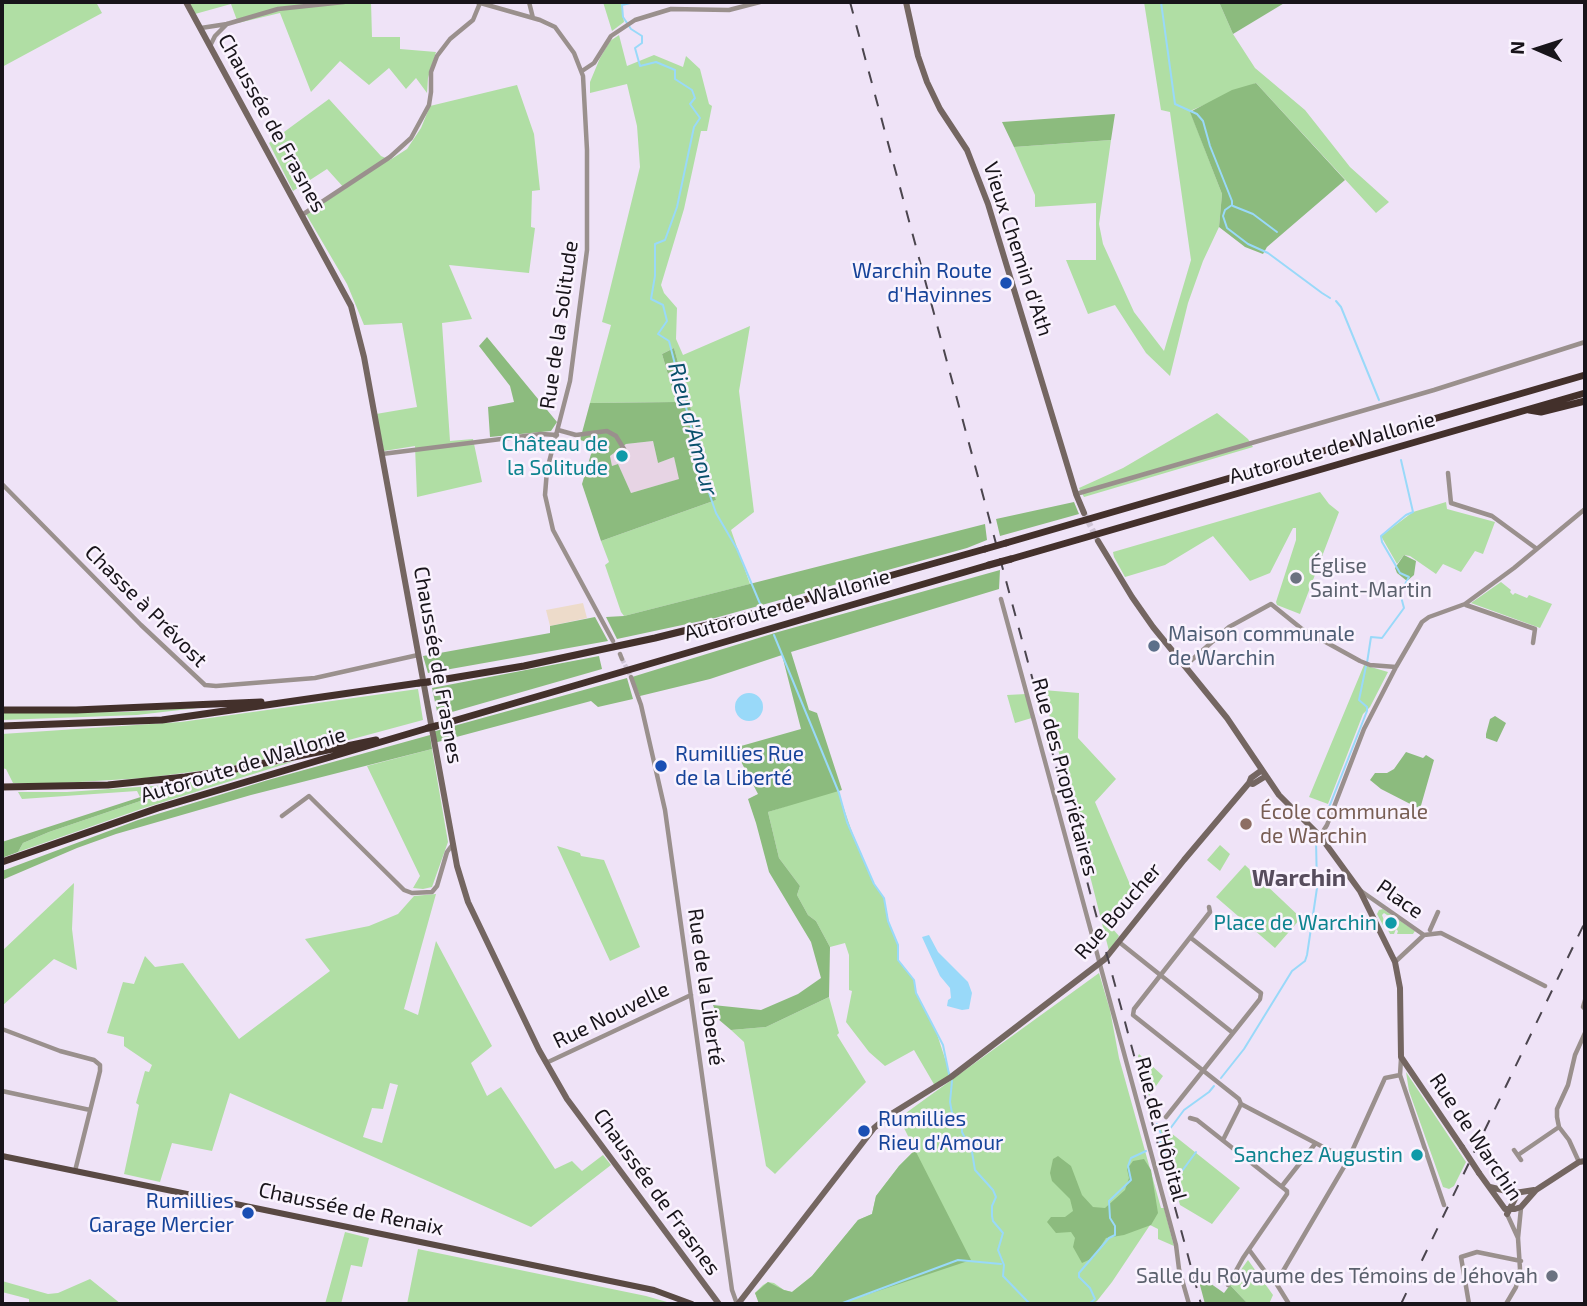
<!DOCTYPE html>
<meta charset="utf-8">
<style>
body{margin:0}
#map{position:relative;width:1587px;height:1306px;overflow:hidden;background:#efe3f7;font-family:"Exo 2",sans-serif}
canvas{display:block}
.frame{position:absolute;inset:0;border:4px solid #18141a;pointer-events:none}
.north{position:absolute;left:1503px;top:14px;width:70px;height:70px;-webkit-text-stroke:5px #faf3fe;paint-order:stroke;rotate:273deg;font-size:19px;font-weight:700;line-height:28px;text-align:center;color:#18141a}
.north::after{content:'';display:block;margin:auto;width:24px;height:32px;background:#18141a;clip-path:polygon(50% 0,100% 100%,50% 72%,0 100%)}
</style>
<div id="map">
<canvas width="1587" height="1306"></canvas>
<div class="frame"></div>
<div class="north">N</div>
</div>
<script>
const ctx = document.querySelector('canvas').getContext('2d');
ctx.lineJoin = 'round';
function paint(path, color) { ctx.fillStyle = color; ctx.fill(path, 'evenodd'); }
const shape = rows => new Path2D(rows.map(r => 'M' + r).join(''));
function strokePath(path, color, width, dash) { ctx.strokeStyle = color; ctx.lineWidth = width; ctx.lineCap = dash ? 'butt' : 'round'; ctx.setLineDash(dash || []); ctx.stroke(path); }
function drawText(font, color, halo, rows, align = 'center') {
  ctx.font = font + ' "Exo 2",sans-serif'; ctx.lineWidth = 5; ctx.setLineDash([]); ctx.textBaseline = 'middle'; ctx.strokeStyle = halo; ctx.fillStyle = color; for (const [text, x, y, turn = 0] of rows) {
    ctx.save(); ctx.translate(x, y); ctx.rotate((+turn || 0) * Math.PI / 180); ctx.textAlign = isNaN(turn) ? turn : align; if (halo) ctx.strokeText(text, 0, 0); ctx.fillText(text, 0, 0); ctx.restore();
  }
}
paint(shape([
 [583,603,587,618,550,626,546,610]
]), '#eddbca');
paint(shape([
 [653,441,658,463,674,457,680,479,631,493,618,465,612,466,610,456,626,444]
]), '#e7d4e4');
paint(shape([
 [2,2,96,2,102,13,2,67],
 [189,2,371,2,372,37,400,37,400,49,436,52,428,78,427,93,416,78,406,89,389,68,369,85,340,61,311,92,280,13,238,23,231,4,195,14],
 [603,2,621,2,624,22,612,31],
 [1144,2,1219,2,1233,34,1255,68,1305,110,1350,167,1389,202,1376,213,1256,83,1190,111,1222,194,1219,227,1203,261,1188,303,1170,376,1146,353,1115,305,1088,314,1066,260,1096,260,1096,203,1035,207,1035,195,1014,147,1111,140,1099,224,1103,244,1134,312,1164,351,1191,260,1170,112,1161,110],
 [619,35,627,66,654,55,683,67,686,56,700,69,709,104,712,106,707,131,701,131,684,209,661,285,664,293,677,308,676,339,683,355,750,326,739,391,754,512,731,530,750,584,624,616,621,612,605,565,609,562,601,541,716,500,674,348,662,354,676,402,590,403,611,325,602,322,640,167,637,126,627,84,590,93,590,82,600,58,610,41],
 [517,85,534,134,540,190,532,191,531,227,535,228,529,273,449,265,472,319,442,323,450,441,473,439,482,482,417,497,415,446,384,451,376,414,417,407,402,323,364,325,347,284,306,214,345,189,327,169,293,191,269,143,329,99,381,156,390,160,407,149,421,128,430,106],
 [1217,413,1248,439,1253,447,1084,497,1079,488,1123,468],
 [1320,492,1329,504,1339,512,1300,614,1277,605,1276,602,1296,540,1296,528,1293,528,1270,573,1250,581,1213,536,1165,565,1125,577,1114,557,1113,552],
 [1446,502,1447,509,1495,522,1483,554,1475,551,1461,572,1443,564,1436,574,1410,556,1404,555,1397,564,1381,536,1413,512],
 [1501,582,1511,590,1510,592,1513,595,1515,593,1527,598,1529,595,1552,604,1540,628,1471,603],
 [1364,665,1388,672,1370,707,1363,714,1328,804,1309,797],
 [418,689,423,720,308,751,222,768,145,778,62,783,13,783,6,769,2,768,2,734,181,722],
 [1043,690,1079,693,1078,738,1116,779,1095,802,1134,894,1111,927,1119,936,1109,951],
 [1026,694,1035,717,1015,723,1007,695],
 [206,707,137,715,2,720,2,713,125,712],
 [432,749,448,842,432,887,423,889,413,888,420,876,367,766],
 [295,761,144,808,18,852,23,843,49,832,155,796,153,793,140,797,137,791,22,799,18,792,67,792,167,785],
 [832,791,838,791,852,832,874,884,884,898,889,923,898,945,898,960,914,980,916,993,936,1031,951,1077,935,1086,914,1050,885,1066,869,1052,846,1022,852,991,849,990,849,955,845,943,830,947,816,921,808,915,797,895,800,886,779,858,768,812],
 [1220,845,1230,854,1220,871,1207,860],
 [557,846,580,853,581,856,604,860,640,947,610,961],
 [1245,865,1301,918,1275,948,1216,897],
 [74,883,72,929,77,970,54,959,2,1006,2,951],
 [436,894,404,1009,418,1015,436,941,492,1046,471,1063,487,1096,501,1087,555,1169,572,1161,582,1171,603,1155,611,1165,531,1227,230,1093,212,1151,172,1143,160,1182,124,1174,139,1105,136,1103,145,1071,149,1072,152,1065,124,1046,124,1037,107,1033,123,982,134,984,145,956,155,967,183,963,239,1039,330,971,305,939,369,926,398,914,414,896],
 [390,1083,398,1085,382,1143,363,1137,372,1108,383,1109],
 [1383,909,1415,931,1413,934,1397,934,1398,931,1396,929,1394,934,1390,934,1387,928,1390,917,1384,913,1382,915,1386,926,1384,927,1377,914,1379,910],
 [1099,973,1110,1010,1119,1058,1161,1208,1164,1208,1174,1246,1158,1239,1158,1229,1150,1225,1112,1282,1097,1301,1092,1304,849,1304,848,1302,839,1304,760,1304,755,1293,763,1285,768,1282,774,1283,784,1290,792,1292,812,1276,858,1220,872,1214,876,1196,899,1166,915,1150,899,1118],
 [829,997,839,1033,837,1035,866,1082,775,1174,766,1166,744,1042,731,1030,766,1027],
 [1139,1054,1163,1076,1149,1096,1138,1056],
 [1406,1072,1466,1162,1454,1186,1449,1189,1443,1187,1409,1091],
 [1160,1127,1166,1129,1240,1188,1212,1224,1180,1205,1160,1136],
 [345,1232,369,1238,362,1267,351,1265,341,1304,325,1304],
 [418,1249,646,1296,674,1304,402,1304,407,1304],
 [1248,1260,1273,1295,1269,1304,1248,1304,1230,1285],
 [90,1279,121,1304,90,1304,85,1302,74,1304,29,1304,29,1299,2,1292,2,1281,48,1294,58,1293]
]), '#b0dea4');
paint(shape([
 [1219,2,1286,2,1233,34],
 [1256,83,1345,180,1267,247,1263,254,1245,247,1219,227,1222,194,1190,112,1232,90],
 [1115,114,1111,140,1014,147,1002,122],
 [487,337,557,422,551,431,490,437,488,407,514,402,510,386,479,346],
 [674,348,716,500,601,541,582,484,594,444,580,440,590,403,676,402,662,354],
 [653,441,658,463,674,457,679,479,631,493,618,464,612,466,610,456,626,444],
 [1074,502,1079,514,1000,536,996,519],
 [985,524,987,540,967,548,715,618,617,639,606,617,624,616],
 [1404,555,1416,561,1414,575,1407,581,1397,573,1395,568],
 [1000,570,999,589,791,652,809,710,817,713,842,790,768,812,779,858,800,886,797,895,808,915,816,921,830,947,829,997,766,1027,731,1030,718,1019,713,1005,761,1010,798,994,821,978,811,942,769,872,756,823,748,799,758,794,734,748,801,729,782,655,710,679,640,696,632,677,778,632],
 [595,617,608,641,428,673,423,656,550,633,550,626],
 [599,656,602,669,438,716,432,688],
 [627,678,633,699,598,707,591,701,434,743,432,732],
 [1495,716,1506,723,1497,742,1486,738,1486,734,1490,719],
 [430,735,432,749,251,795,116,834,77,848,2,880,2,871,138,820,268,780],
 [1406,752,1423,758,1426,755,1434,760,1420,809,1381,789,1370,780,1375,773,1387,773,1394,769],
 [153,793,155,796,49,832,23,843,18,852,2,858,2,842],
 [915,1150,971,1260,839,1304,759,1304,755,1293,768,1282,784,1290,792,1292,812,1276,858,1220,872,1214,876,1196,899,1166],
 [1058,1156,1071,1166,1082,1195,1093,1207,1105,1208,1125,1190,1129,1178,1127,1169,1133,1161,1144,1159,1151,1170,1158,1213,1151,1225,1124,1235,1106,1238,1093,1258,1082,1263,1073,1247,1075,1238,1071,1232,1056,1233,1047,1222,1051,1217,1065,1217,1073,1211,1070,1199,1052,1181,1050,1173,1053,1159],
 [1197,1274,1224,1293,1230,1285,1248,1304,1205,1304]
]), '#8cbb7e');
paint(shape([
 '735 707a14 14 0 1 1 28 0a14 14 0 1 1-28 0Z',
 [929,935,938,952,968,982,972,993,969,1009,962,1010,947,1006,948,1000,951,998,950,988,940,976,927,948,922,937]
]), '#99d9f9');
strokePath(shape([
 [635,2,622,5,623,17,631,29,642,36,642,43,635,48,640,66,656,62,675,70,675,79,692,90,695,98,690,104,700,118,694,127,677,207,665,240,655,244,655,276,651,299,663,305,667,321,658,334,669,341,705,481,716,513,737,549,761,606],
 [1161,2,1175,104,1197,114,1203,121,1210,146,1232,201,1232,205,1225,210,1223,216,1227,228,1248,244,1268,253,1322,293,1330,298],
 [1233,206,1253,214,1277,232],
 [1336,301,1341,307,1379,400],
 [774,635,839,793,847,822,874,884,884,898,888,921,898,945,898,960,914,980,916,993,943,1045,949,1074],
 [1367,663,1371,637,1382,638,1404,608,1400,593,1409,577,1400,573,1382,542,1381,536,1406,515,1413,512,1401,460],
 [1324,820,1367,711,1367,707,1359,700,1366,666],
 [1221,1078,1244,1049,1292,971,1305,961,1307,955,1317,888,1316,840],
 [952,1081,950,1102,952,1113,962,1119,962,1132,972,1152,975,1170,993,1190,996,1197,992,1206,992,1216,993,1221,1003,1233,998,1250,1004,1265,1003,1276,1030,1304],
 [1157,1124,1163,1139],
 [1162,1143,1176,1192],
 [1158,1145,1184,1110,1209,1092,1214,1086],
 [1174,1182,1196,1152],
 [840,1304,958,1260,1001,1264],
 [1038,1304,1050,1304],
 [1089,1304,1095,1299,1090,1288,1079,1277,1079,1273,1109,1238,1115,1235,1115,1226,1110,1218,1109,1201,1131,1180,1128,1166,1131,1158,1146,1151]
]), '#99d9f9', 2);
strokePath(shape([
 [622,659,631,677]
]), '#cfc4d6', 4.5, [4.5, 2]);
strokePath(shape([
 [1084,513,1098,541]
]), '#cfc4d6', 6, [6, 3]);
strokePath(shape([
 [477,2,540,20,555,27,574,53,583,76,587,150,587,250,570,381,547,470,545,495,553,530,613,641],
 [529,2,533,18],
 [201,28,227,24,278,9,344,2],
 [210,46,215,36,227,24],
 [582,71,594,63,611,36,635,20,671,9,729,10,760,2],
 [302,215,390,157,411,138,429,105,431,92,431,72,437,56,450,39,473,20,480,3],
 [558,430,576,435,607,431,616,436,624,449],
 [382,454,541,434,557,435],
 [1448,473,1451,503,1492,516,1537,549],
 [2,484,141,625,205,685,216,686,315,678,418,655],
 [1076,494,1434,390,1585,342],
 [1001,599,1176,1245,1179,1269,1189,1304],
 [1466,605,1535,629,1533,643],
 [620,654,622,659],
 [1186,665,1229,627,1271,604,1302,629,1360,661,1370,665,1396,667],
 [631,677,641,705,665,810,732,1290,737,1304],
 [282,816,309,796,404,890,412,893,432,892,437,886,447,852,453,844],
 [1320,836,1327,825,1364,729,1396,667,1422,622,1429,617,1465,604,1514,568,1585,509],
 [1361,891,1424,935,1395,962],
 [1209,907,1210,912,1134,1009,1133,1015,1239,1099,1241,1104,1348,1160],
 [1430,930,1438,912],
 [1424,935,1441,933,1545,986],
 [1191,938,1261,993,1260,999,1233,1033],
 [1119,942,1233,1033,1166,1117],
 [1585,1000,1583,1007,1585,1009],
 [2,1029,60,1051,94,1060,100,1065,100,1071,75,1171],
 [1401,1059,1400,1075,1444,1205],
 [546,1063,691,995],
 [2,1091,90,1110],
 [1190,1118,1197,1120,1287,1191,1287,1194,1243,1258,1228,1285],
 [1223,1140,1241,1104],
 [1514,1150,1521,1160],
 [1518,1155,1559,1127],
 [1579,1162,1569,1140,1559,1127,1557,1117,1557,1109,1568,1085,1575,1055,1585,1033],
 [1282,1186,1315,1144],
 [1507,1214,1518,1238],
 [1250,1251,1269,1277,1276,1283,1289,1304],
 [1276,1283,1348,1160,1385,1078,1400,1075],
 [1469,1304,1461,1257,1477,1252,1521,1261],
 [1506,1304,1516,1287,1520,1269,1518,1238,1521,1208]
]), '#9a908d', 4.5);
strokePath(shape([
 [186,2,351,306,364,357,457,866,468,902,539,1050,567,1099,719,1304],
 [906,2,918,56,927,82,940,109,967,150,988,204,1076,494,1084,513],
 [1098,541,1132,597,1153,627,1227,718,1279,795,1320,836,1360,891,1395,962,1400,988,1401,1057,1462,1147],
 [1249,783,1253,784,1266,776],
 [1479,1173,1505,1209,1515,1209,1521,1207,1536,1190,1579,1162,1585,1161],
 [1490,1187,1515,1193,1534,1190],
 [1507,1214,1518,1193],
 [738,1304,874,1128,888,1116,951,1077,1105,959,1184,860,1249,783,1251,778,1262,770]
]), '#746661', 6);
strokePath(shape([
 [2,1156,654,1290,692,1304]
]), '#594943', 6);
strokePath(shape([
 [1529,410,1541,412,1585,401],
 [1006,543,1585,375],
 [1011,559,1585,393],
 [428,682,524,666,655,638,768,610,985,549],
 [2,710,76,710,261,702],
 [2,726,162,720,419,683],
 [436,726,989,565],
 [2,787,108,785,185,777,226,771,376,740],
 [2,862,158,808,428,728]
]), '#43302b', 7);
strokePath(shape([
 [850,2,1201,1304],
 [1401,1304,1585,922]
]), '#4b454e', 2, [12, 12]);
strokePath(shape([
 [1462,1147,1479,1173]
]), '#746661', 6);
strokePath(shape([
 [985,549,1006,543],
 [989,565,1011,559],
 [419,683,428,682],
 [428,728,436,726]
]), '#43302b', 7);
for (const [x, y, r, color] of [
 [1006,283,7,"#1a4fb4"],
 [622,456,7,"#0f9aa8"],
 [1296,578,7,"#6b7280"],
 [1154,646,7,"#5c6f8a"],
 [661,766,7,"#1a4fb4"],
 [1246,824,7,"#8d6e63"],
 [1391,923,7,"#0f9aa8"],
 [864,1131,7,"#1a4fb4"],
 [1417,1155,7,"#0f9aa8"],
 [248,1213,7,"#1a4fb4"],
 [1552,1276,7,"#6b7280"]
]) { const dot = new Path2D(); dot.arc(x, y, r, 0, 2 * Math.PI); ctx.fillStyle = color; ctx.fill(dot); strokePath(dot, '#faf3fe', 2.5); }
drawText('21px', '#18141a', '#faf3fe', [
 ["Chaussée de Frasnes",272,123,61],
 ["Vieux Chemin d'Ath",1018,249,72],
 ["Rue de la Solitude",559,325,-82],
 ["Autoroute de Wallonie",1332,448,-16],
 ["Autoroute de Wallonie",787,605,-16],
 ["Chasse à Prévost",146,606,45],
 ["Chaussée de Frasnes",438,665,80],
 ["Autoroute de Wallonie",243,765,-17],
 ["Rue des Propriétaires",1065,777,75],
 ["Place",1400,899,35],
 ["Rue Boucher",1118,911,-49],
 ["Rue de la Liberté",706,987,82],
 ["Rue Nouvelle",611,1015,-26],
 ["Rue de l'Hôpital",1161,1129,75],
 ["Rue de Warchin",1476,1137,56],
 ["Chaussée de Frasnes",657,1192,54],
 ["Chaussée de Renaix",351,1209,12]
]);
drawText('21px', '#164399', '#faf3fe', [
 ["Warchin Route",992,271],
 ["d'Havinnes",992,295],
 ["Rumillies Rue",675,754,"left"],
 ["de la Liberté",675,778,"left"],
 ["Rumillies",878,1119,"left"],
 ["Rieu d'Amour",878,1143,"left"],
 ["Rumillies",234,1201],
 ["Garage Mercier",234,1225]
], 'right');
drawText('21px', '#0d838f', '#faf3fe', [
 ["Château de",608,444],
 ["la Solitude",608,468],
 ["Place de Warchin",1377,923],
 ["Sanchez Augustin",1403,1155]
], 'right');
drawText('21px', '#5b616d', '#faf3fe', [
 ["Église",1310,566],
 ["Saint-Martin",1310,590],
 ["Salle du Royaume des Témoins de Jéhovah",1538,1276,"right"]
], 'left');
drawText('21px', '#4e5e75', '#faf3fe', [
 ["Maison communale",1168,634],
 ["de Warchin",1168,658]
], 'left');
drawText('21px', '#785e54', '#faf3fe', [
 ["École communale",1260,812],
 ["de Warchin",1260,836]
], 'left');
drawText('italic 23px', '#09506b', '#faf3fe', [
 ["Rieu d'Amour",693,429,75]
]);
drawText('bold 24px', '#574d5d', '#faf3fe', [
 ["Warchin",1299,878]
]);
</script>
